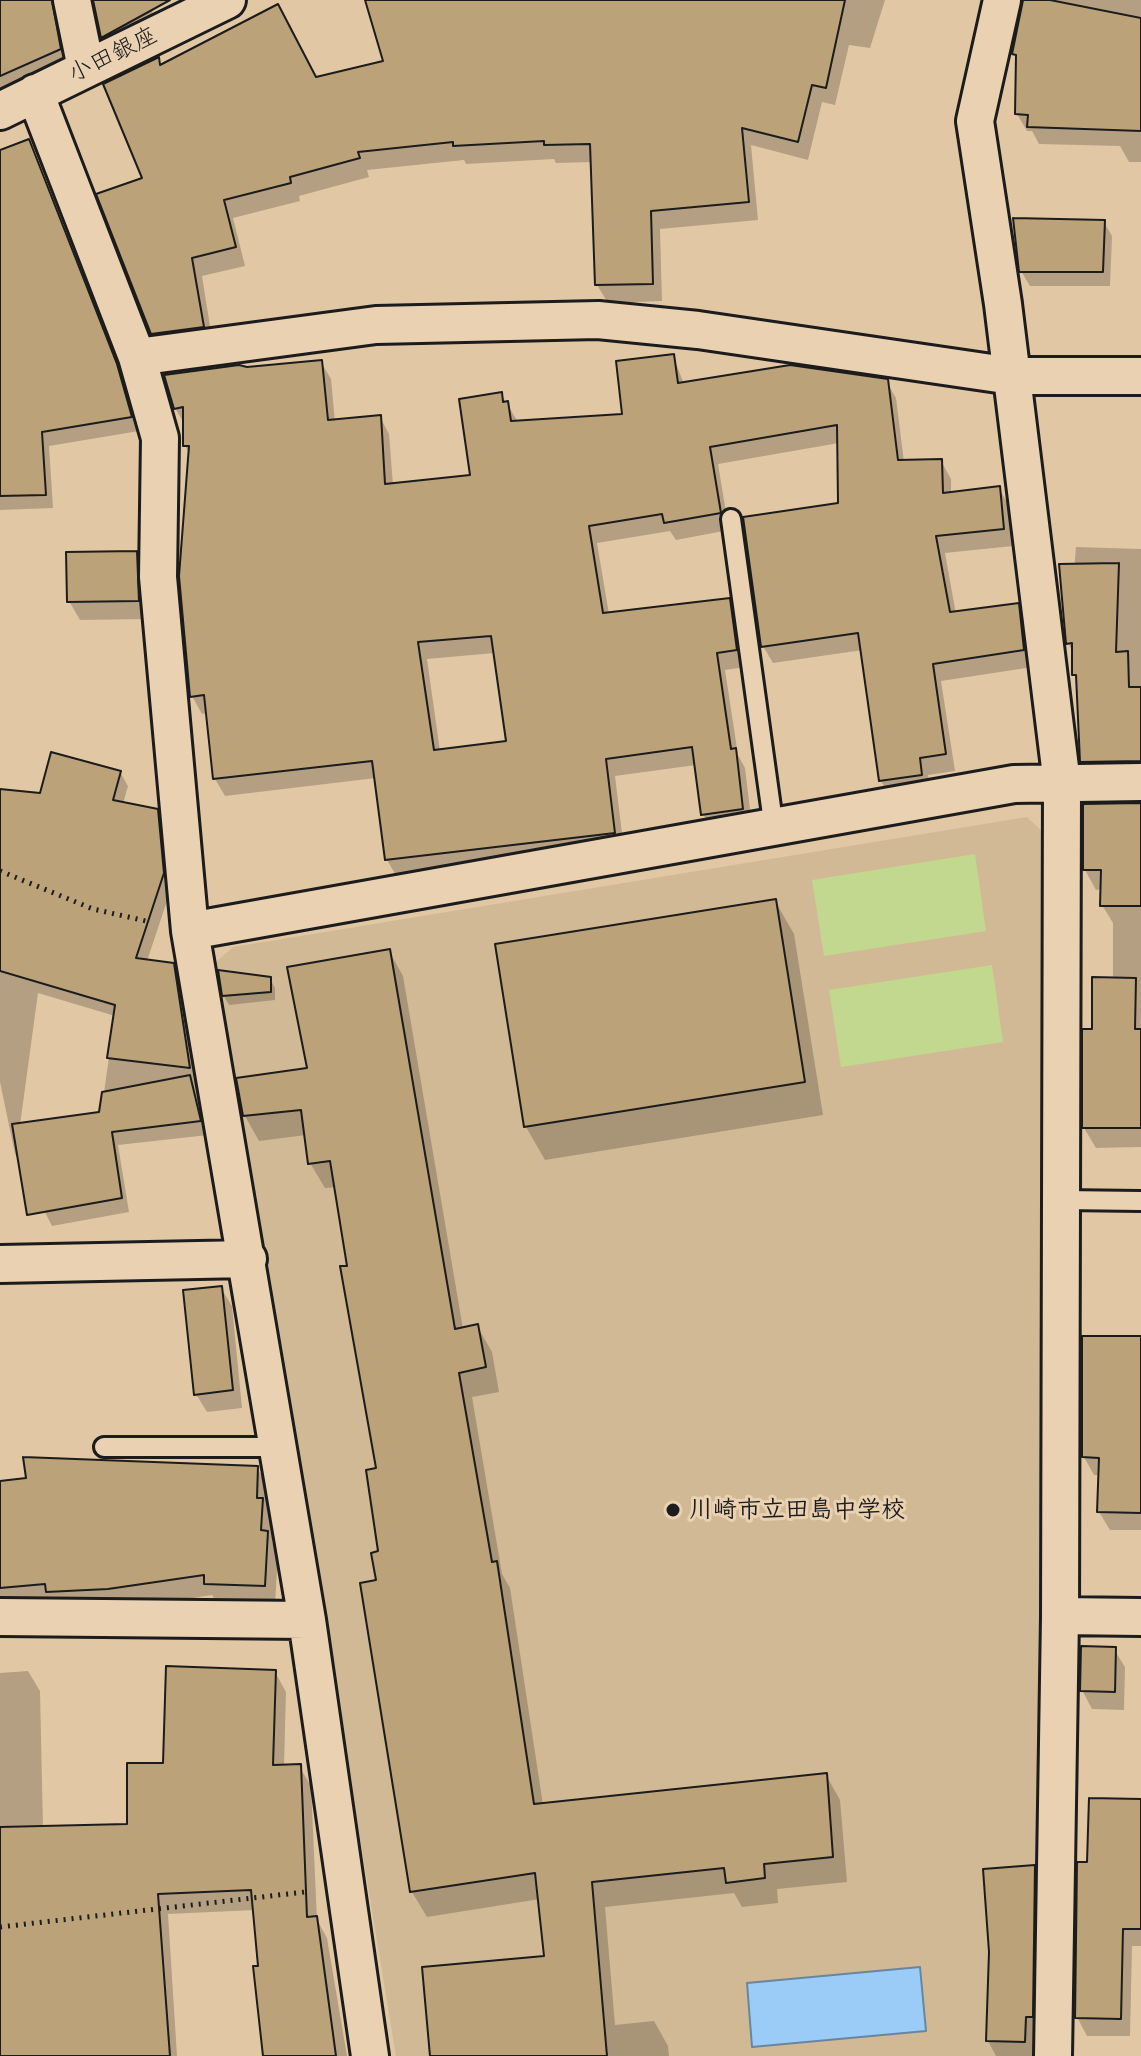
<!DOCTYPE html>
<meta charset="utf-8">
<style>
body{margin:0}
canvas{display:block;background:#e1c7a4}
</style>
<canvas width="1141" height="2056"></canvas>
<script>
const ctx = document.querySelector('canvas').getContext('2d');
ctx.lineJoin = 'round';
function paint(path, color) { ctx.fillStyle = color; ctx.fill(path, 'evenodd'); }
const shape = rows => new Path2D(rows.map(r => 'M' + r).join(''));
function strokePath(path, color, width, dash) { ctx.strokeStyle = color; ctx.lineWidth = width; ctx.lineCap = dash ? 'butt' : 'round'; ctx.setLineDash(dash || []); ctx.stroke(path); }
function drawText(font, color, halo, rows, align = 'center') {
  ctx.font = font + ' "Comic Neue","Klee One",sans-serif'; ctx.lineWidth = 6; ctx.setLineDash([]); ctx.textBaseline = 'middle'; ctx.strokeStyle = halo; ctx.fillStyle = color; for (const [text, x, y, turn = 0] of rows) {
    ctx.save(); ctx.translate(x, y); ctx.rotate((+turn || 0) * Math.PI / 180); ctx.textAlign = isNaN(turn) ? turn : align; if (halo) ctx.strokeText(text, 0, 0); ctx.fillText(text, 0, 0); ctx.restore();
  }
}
paint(shape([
 [1027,817,1048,837,1034,2056,396,2056,215,963,233,947]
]), '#d2b995');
paint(shape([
 [975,854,986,931,824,956,812,880],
 [992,965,1003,1042,841,1067,829,990]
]), '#c2d88e');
const water = shape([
 [920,1967,926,2031,752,2047,747,1983,920,1967]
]);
paint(water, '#9bccf7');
strokePath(water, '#68869f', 2);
paint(shape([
 [0,0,55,0,69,66,0,97],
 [94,0,150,0,155,23,108,46],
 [367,0,885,0,870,48,849,45,835,105,822,102,808,160,751,145,758,220,660,229,662,301,608,303,597,285,593,162,556,163,554,159,466,164,464,160,367,170,369,177,299,196,300,201,233,218,245,266,202,276,213,345,163,352,152,333,144,180,158,59,162,66,316,79,386,62],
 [1025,0,1141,0,1141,162,1129,162,1120,146,1039,144,1032,131,1027,131,1017,114,1018,61,1014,54],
 [28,141,124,380,139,431,49,446,53,508,0,510,0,152],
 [1104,222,1112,236,1110,286,1030,286,1021,271],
 [673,356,684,384,886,381,896,398,904,462,941,461,951,479,951,494,999,488,1009,506,1013,546,945,553,956,614,1018,605,1028,623,1033,667,941,681,955,771,928,775,931,792,891,798,881,781,863,650,773,663,763,646,840,505,839,443,718,464,729,530,676,540,670,531,597,543,609,614,729,600,739,618,746,667,725,670,738,755,745,768,752,826,713,831,703,814,696,765,615,776,624,850,397,877,387,860,376,778,225,796,215,779,208,713,202,714,192,696,191,455,185,446,185,425,175,408,247,369,321,362,331,379,335,422,380,417,389,434,393,485,472,477,501,394,518,422,624,416],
 [495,653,508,743,440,751,427,659],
 [1076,547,1141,549,1141,773,1089,773,1082,761,1075,656,1068,643],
 [136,553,147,571,148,619,80,620,69,601],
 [120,772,128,786,123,804,157,811,165,825,171,889,147,961,173,965,181,979,198,1093,208,1135,118,1145,129,1212,52,1226,45,1212,49,1174,23,1169,15,1154,0,1082,0,791,41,795],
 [38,993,115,1016,101,1113,20,1125],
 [1141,807,1141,1147,1096,1148,1084,1128,1094,1031,1113,980,1113,923,1102,905,1103,889,1096,890,1085,870],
 [775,901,794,934,823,1115,545,1160,526,1127,497,946],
 [389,951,403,976,463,1329,477,1326,492,1352,499,1392,472,1397,502,1574,510,1588,543,1805,826,1775,840,1800,847,1882,777,1889,778,1903,742,1907,734,1893,605,1907,615,2025,654,2021,668,2046,669,2056,432,2056,546,1957,540,1899,427,1917,412,1892,381,1553,379,1470,336,1187,325,1188,310,1163,306,1135,259,1141,245,1116,309,1070],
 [270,979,275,988,275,1000,229,1005,224,996],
 [221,1288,232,1306,242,1408,207,1412,196,1394],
 [1141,1338,1141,1530,1110,1530,1099,1512,1100,1475,1094,1475,1084,1457],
 [257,1468,269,1488,268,1510,274,1520,272,1542,278,1553,275,1605,217,1603,212,1595,120,1609,0,1608,0,1483],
 [1114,1649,1125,1667,1124,1710,1092,1709,1082,1690],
 [28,1671,40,1691,43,1828,129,1826,165,1765,275,1672,286,1692,284,1767,299,1766,311,1786,317,1920,327,1938,347,2056,264,2056,255,1910,168,1914,177,2056,0,2056,0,1673],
 [1141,1801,1141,1946,1132,1946,1130,2036,1087,2036,1077,2017,1089,1864],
 [1034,1867,1042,1882,1040,2031,1034,2031,1033,2056,996,2056,988,2041,991,1952]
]), '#0003');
const building = shape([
 [0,0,52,0,61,49,0,76,0,0],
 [93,0,170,0,101,38,93,0],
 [365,0,845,0,826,88,812,85,798,142,742,128,749,202,651,211,653,284,595,285,590,144,544,145,544,141,453,146,453,142,358,152,360,158,290,177,291,183,224,200,236,247,192,258,204,327,151,334,96,194,142,178,103,84,159,57,160,65,278,4,316,77,383,61,365,0],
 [1023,0,1050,0,1141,18,1141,131,1027,127,1028,115,1015,114,1016,55,1012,54,1023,0],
 [29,139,117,364,132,417,42,432,46,495,0,496,0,150,29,139],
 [1013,218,1105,220,1103,272,1019,272,1013,218],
 [674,354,678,383,790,365,888,379,898,460,942,459,943,493,1000,486,1004,529,936,536,950,612,1019,603,1024,650,933,664,946,754,920,758,922,775,879,781,858,633,761,647,743,517,838,503,837,425,710,447,721,513,664,523,662,514,589,526,603,613,730,598,737,650,717,653,731,749,736,748,743,809,701,815,692,747,606,759,615,833,385,860,372,761,213,779,204,695,190,697,179,576,189,446,183,446,183,407,174,409,164,375,239,365,247,367,322,360,328,420,381,415,385,484,470,475,459,399,502,392,503,402,508,401,511,421,622,414,616,361,674,354],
 [491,636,506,741,434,750,418,642,491,636],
 [137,551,139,601,67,602,66,552,137,551],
 [1119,563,1116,652,1128,651,1129,687,1141,687,1141,761,1080,762,1076,675,1072,675,1072,643,1066,644,1059,564,1119,563],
 [51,752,121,771,113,800,158,809,164,873,136,958,174,963,190,1068,107,1058,115,1005,0,971,0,789,40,793,51,752],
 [1141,803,1141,906,1100,906,1101,870,1083,870,1083,804,1141,803],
 [776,899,805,1082,524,1127,495,944,776,899],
 [390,949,455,1329,478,1324,486,1367,459,1373,492,1562,497,1561,534,1804,827,1773,833,1857,764,1864,765,1878,726,1883,724,1868,592,1882,607,2056,430,2056,422,1967,544,1956,535,1873,410,1892,360,1583,376,1580,371,1553,378,1551,366,1470,376,1468,340,1266,347,1266,330,1161,308,1164,301,1110,243,1116,236,1078,307,1068,287,967,390,949],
 [218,970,271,977,271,992,222,996,218,970],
 [1092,977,1136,978,1135,1029,1141,1029,1141,1128,1082,1128,1082,1029,1092,1029,1092,977],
 [190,1075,201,1121,112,1132,122,1198,27,1215,12,1124,99,1112,102,1092,190,1075],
 [222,1286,233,1390,194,1395,183,1290,222,1286],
 [1082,1336,1141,1336,1141,1513,1097,1512,1099,1458,1082,1457,1082,1336],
 [23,1457,258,1466,257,1498,263,1498,261,1530,268,1531,265,1586,204,1584,204,1575,108,1589,46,1592,45,1584,0,1588,0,1481,26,1478,23,1457],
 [1081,1646,1116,1647,1115,1692,1080,1691,1081,1646],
 [166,1666,276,1670,273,1765,301,1764,307,1917,317,1916,336,2056,263,2056,253,1966,258,1966,251,1890,158,1894,170,2056,0,2056,0,1827,127,1824,127,1763,163,1763,166,1666],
 [1089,1798,1141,1799,1141,1929,1123,1929,1121,2019,1075,2018,1077,1862,1087,1862,1089,1798],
 [1035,1865,1033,2017,1026,2017,1025,2042,986,2041,989,1952,983,1869,1035,1865]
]);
paint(building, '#bba278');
strokePath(building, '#1c1c1c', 2);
const service = shape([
 [731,519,774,829],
 [1062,1200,1141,1201],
 [104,1447,278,1447]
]);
const minor = shape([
 [72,0,86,68],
 [1002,0,975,121,1003,304,1062,784,1060,1616,1053,2056],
 [35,93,137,357,160,438,158,577,190,931,307,1620,370,2056],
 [0,111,227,0],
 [137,357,376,325,598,320,698,330,1012,376,1141,376],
 [190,931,1014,784,1141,782],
 [0,1264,248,1259],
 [1060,1616,1141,1617],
 [0,1617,307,1620]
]);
strokePath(service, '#1c1c1c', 24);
strokePath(minor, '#1c1c1c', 42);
strokePath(shape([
 [0,871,93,909,146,921],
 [0,1927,305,1892]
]), '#1c1c1c', 5, [2, 6]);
strokePath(service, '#ead1b2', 18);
strokePath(minor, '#ead1b2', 36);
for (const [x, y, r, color] of [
 [673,1510,8,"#1c1c1c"]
]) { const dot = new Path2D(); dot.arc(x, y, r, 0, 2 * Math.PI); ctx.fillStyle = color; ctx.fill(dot); strokePath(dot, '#ead1b2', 3); }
drawText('24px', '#1c1c1c', '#ead1b2', [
 ["小田銀座",113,55,-26]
]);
drawText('bold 24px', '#1c1c1c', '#ead1b2', [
 ["川崎市立田島中学校",689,1510]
], 'left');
</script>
